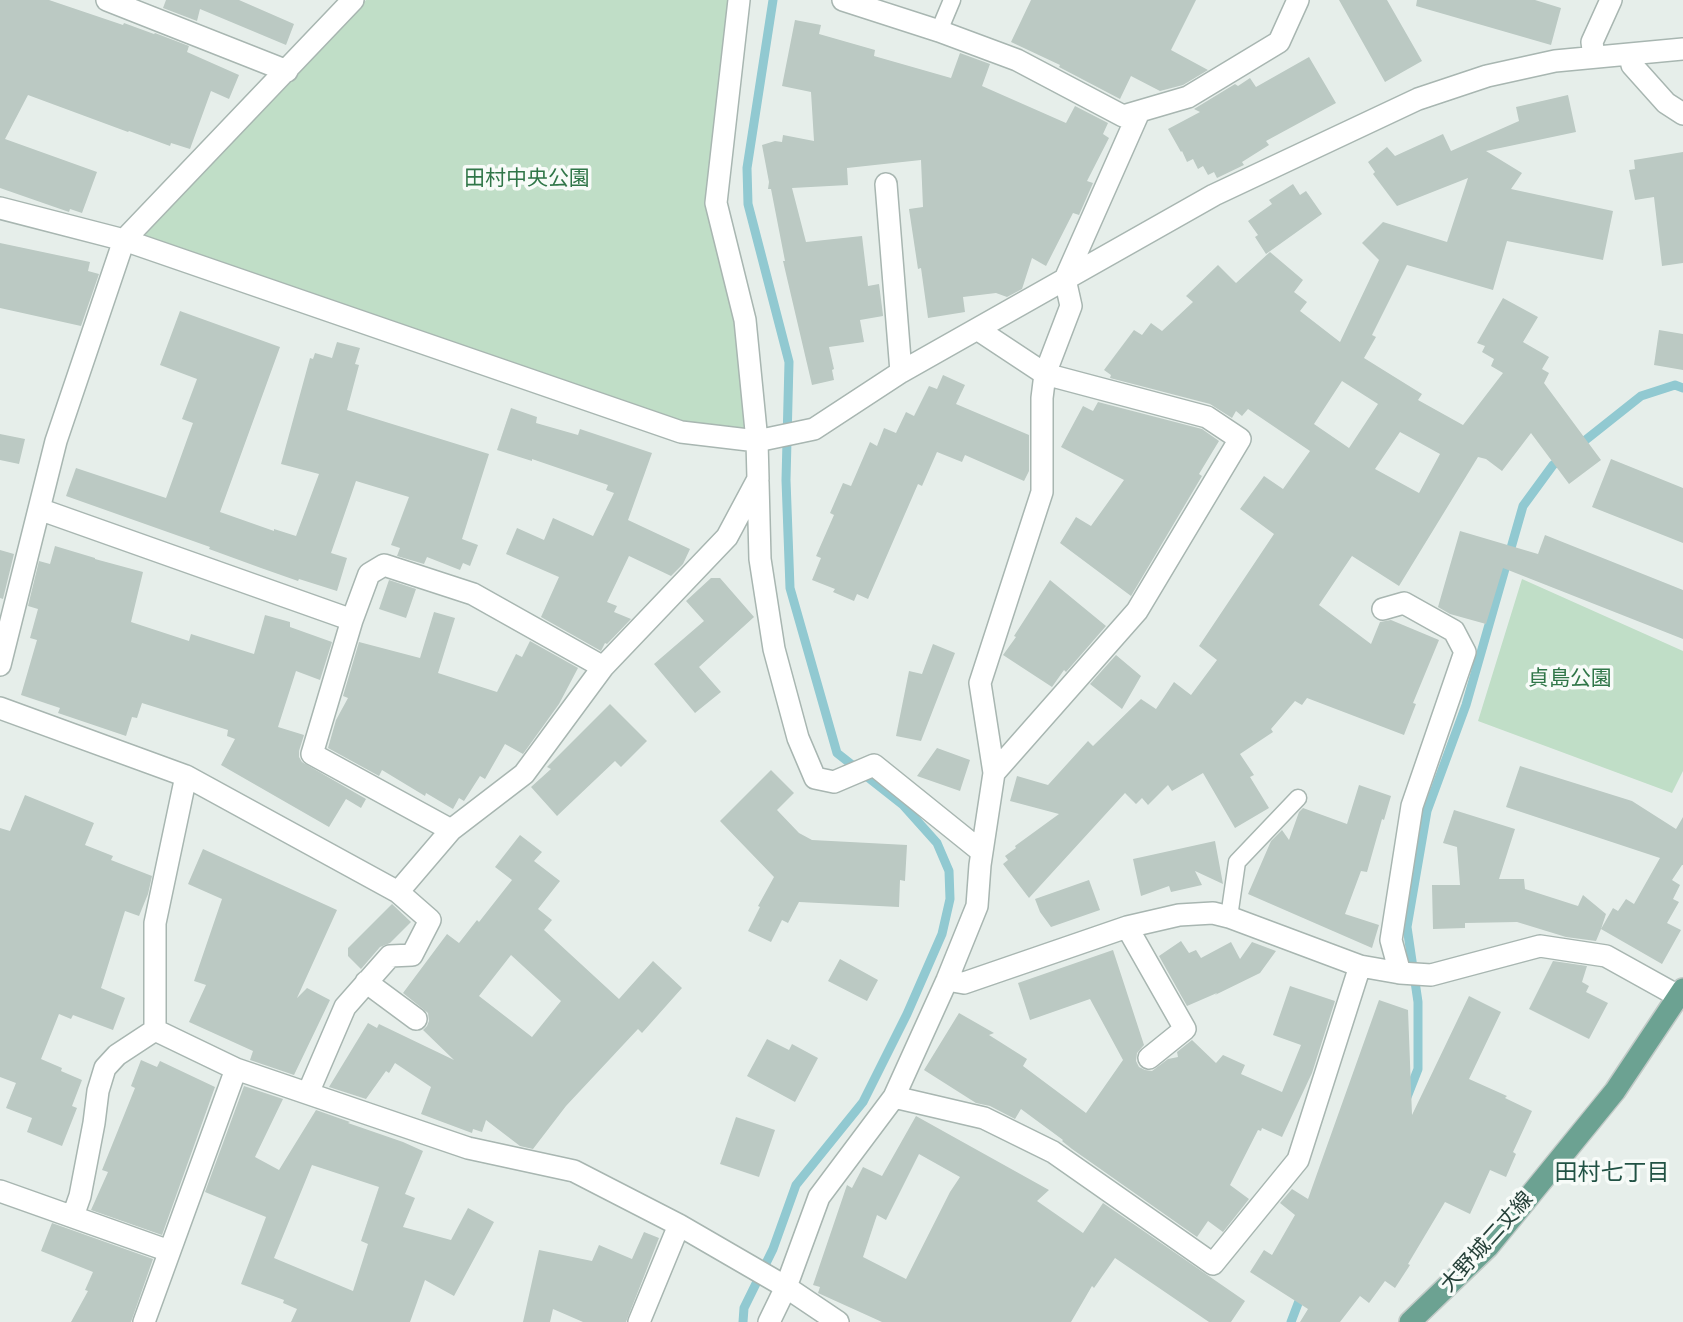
<!DOCTYPE html>
<meta charset="utf-8">
<style>
body{margin:0}
canvas{display:block;background:#e6eeea}
</style>
<canvas width="1683" height="1322"></canvas>
<script>
const ctx = document.querySelector('canvas').getContext('2d');
ctx.lineJoin = 'round';
function paint(path, color) { ctx.fillStyle = color; ctx.fill(path, 'evenodd'); }
const shape = rows => new Path2D(rows.map(r => 'M' + r).join(''));
function strokePath(path, color, width, dash) { ctx.strokeStyle = color; ctx.lineWidth = width; ctx.lineCap = dash ? 'butt' : 'round'; ctx.setLineDash(dash || []); ctx.stroke(path); }
function drawText(font, color, halo, rows, align = 'center') {
  ctx.font = font + ' Raleway,"Noto Sans JP",sans-serif'; ctx.lineWidth = 7; ctx.setLineDash([]); ctx.textBaseline = 'middle'; ctx.strokeStyle = halo; ctx.fillStyle = color; for (const [text, x, y, turn = 0] of rows) {
    ctx.save(); ctx.translate(x, y); ctx.rotate((+turn || 0) * Math.PI / 180); ctx.textAlign = isNaN(turn) ? turn : align; if (halo) ctx.strokeText(text, 0, 0); ctx.fillText(text, 0, 0); ctx.restore();
  }
}
paint(shape([
 [366,0,728,0,705,202,736,320,746,428,683,421,142,238,348,21],
 [1522,579,1683,651,1683,771,1672,793,1478,721]
]), '#c0dec7');
strokePath(shape([
 [1578,446,1641,396,1675,385,1683,388],
 [1407,1097,1418,1069,1418,1002,1407,927,1427,811,1466,705,1523,506,1553,465,1562,459],
 [743,1322,744,1308,773,1249,796,1185,863,1102,907,1014,942,934,950,899,949,871,937,843,903,805,837,753,790,588,786,480,789,362,748,204,747,168,773,0],
 [1291,1322,1302,1293]
]), '#91c9d1', 9);
paint(shape([
 [0,0,49,0,123,25,124,23,154,34,155,33,189,46,187,52,239,75,229,99,211,91,190,149,171,143,170,146,129,131,128,132,28,95,5,139,97,172,82,213,70,209,69,212,0,188],
 [166,0,239,0,294,24,286,45,200,9,197,21,163,8],
 [1031,0,1196,0,1171,50,1208,70,1183,85,1160,91,1131,76,1120,99,1059,67,1060,65,1011,42],
 [1339,0,1387,0,1422,61,1385,82],
 [1417,0,1535,0,1561,8,1551,45,1416,6],
 [795,20,821,25,819,34,875,50,874,56,951,78,960,53,990,64,982,86,1066,123,1075,106,1108,123,1103,134,1109,138,1087,181,1093,183,1079,215,1073,213,1046,266,1032,258,1022,289,1007,297,996,293,963,297,965,312,928,318,921,268,918,269,909,209,923,207,921,160,847,168,848,185,792,188,806,242,862,236,868,286,879,284,883,315,883,316,860,320,864,342,829,347,834,369,832,370,834,380,812,385,783,261,785,261,771,189,768,189,769,182,762,145,775,141,782,142,783,135,814,141,811,92,782,86],
 [1309,57,1336,103,1266,141,1269,145,1242,162,1244,165,1217,178,1214,172,1208,175,1203,166,1198,169,1193,159,1187,162,1182,151,1181,152,1168,129,1200,112,1194,109,1235,84,1238,86,1250,78,1256,87],
 [1568,95,1576,132,1486,151,1522,173,1511,189,1613,211,1603,260,1507,241,1493,290,1407,265,1372,335,1376,337,1364,358,1422,394,1418,400,1463,425,1503,373,1491,366,1494,359,1482,352,1485,346,1477,343,1503,298,1538,317,1523,342,1549,357,1542,369,1549,373,1544,383,1601,460,1569,484,1531,433,1502,471,1486,459,1478,457,1399,586,1352,556,1319,605,1371,644,1380,622,1391,620,1439,640,1413,703,1416,704,1404,735,1307,698,1302,705,1295,701,1271,729,1273,732,1240,754,1254,775,1250,777,1269,808,1235,828,1203,773,1172,791,1168,785,1148,805,1142,798,1136,804,1125,793,1029,898,1003,864,1008,860,1005,856,1016,848,1015,846,1059,814,1010,801,1017,776,1048,785,1088,741,1093,746,1141,699,1156,709,1174,682,1191,695,1217,660,1199,646,1274,534,1240,509,1264,476,1283,489,1310,451,1248,409,1242,416,1236,411,1232,418,1210,404,1110,378,1111,375,1104,370,1134,330,1142,335,1151,323,1162,331,1193,302,1186,296,1218,265,1236,283,1270,252,1303,280,1294,292,1307,302,1300,311,1340,342,1379,260,1362,243,1383,222,1447,242,1468,178,1397,206,1373,174,1375,172,1368,162,1387,147,1395,156,1443,134,1451,151,1519,121,1516,107],
 [1342,381,1378,404,1349,448,1314,424],
 [1400,432,1440,454,1419,493,1375,469],
 [1683,152,1683,263,1662,266,1654,197,1635,200,1629,170,1635,169,1634,160],
 [1293,184,1300,195,1306,191,1322,214,1266,254,1255,237,1258,235,1248,221,1272,204,1269,200],
 [0,243,90,262,88,271,99,274,81,326,0,308],
 [180,311,280,347,220,512,274,531,274,529,296,536,319,474,281,464,310,358,313,359,315,353,332,358,337,342,360,348,355,364,359,365,347,410,489,454,462,539,478,545,470,566,463,563,460,570,427,557,424,564,397,556,400,548,391,545,409,497,356,481,331,553,347,558,337,591,299,579,298,581,261,568,209,549,210,547,66,496,76,468,166,498,193,423,182,419,197,379,160,365],
 [1659,330,1683,334,1683,370,1654,365],
 [943,375,965,385,956,404,1029,435,1029,471,1024,481,965,455,962,462,937,452,922,486,918,484,868,599,857,594,854,601,833,592,835,589,812,580,821,558,816,556,834,515,830,513,843,483,851,486,870,442,877,446,884,428,896,433,906,412,914,416,929,386,937,389],
 [1098,402,1202,429,1219,441,1199,474,1202,476,1131,596,1060,543,1076,517,1091,526,1124,480,1061,447,1083,406,1093,411],
 [511,408,537,417,536,423,578,435,580,429,652,453,628,520,690,549,683,564,671,576,629,556,607,602,617,606,614,612,631,619,607,644,605,643,601,651,541,617,559,577,506,554,517,528,544,540,553,518,593,536,614,493,606,490,608,485,532,459,532,461,497,450],
 [0,434,25,439,19,464,0,460],
 [1611,459,1683,488,1683,543,1592,507],
 [1460,531,1538,554,1545,535,1683,590,1683,639,1503,568,1486,624,1450,614,1438,607],
 [55,546,95,558,95,559,143,572,131,622,189,641,191,634,254,654,265,615,290,622,290,627,332,642,320,680,296,671,278,727,304,735,299,751,299,757,302,762,366,799,361,808,346,799,329,827,221,765,235,739,227,736,228,730,142,703,137,718,132,717,126,736,58,713,60,708,21,695,37,640,30,638,38,609,28,606,39,561,50,564],
 [0,550,14,554,3,599,0,598],
 [711,578,720,578,754,617,699,667,721,692,695,713,654,664,704,621,686,601],
 [389,580,416,589,406,618,379,609],
 [1050,580,1106,626,1066,672,1064,670,1052,687,1003,655,1016,637,1014,636],
 [434,612,455,618,438,673,497,692,516,654,522,657,530,641,578,668,559,704,523,754,505,744,485,779,480,776,464,801,459,798,453,809,426,793,425,796,382,770,379,776,328,748,336,720,348,698,343,696,359,642,420,658],
 [933,644,955,653,921,741,896,736,909,671,922,674],
 [1116,655,1141,676,1122,709,1090,684],
 [610,704,647,741,621,767,615,761,557,816,531,787,551,769,547,767],
 [937,748,970,760,960,791,917,776],
 [1520,766,1632,801,1676,829,1683,817,1683,865,1682,865,1672,880,1680,885,1673,899,1679,902,1667,923,1681,930,1662,964,1601,929,1596,941,1566,937,1517,922,1465,923,1465,928,1433,929,1432,885,1460,885,1457,847,1443,843,1454,810,1515,829,1499,879,1524,879,1525,889,1578,906,1583,895,1606,914,1601,929,1613,908,1618,911,1626,899,1634,904,1660,858,1506,807],
 [771,770,794,793,777,810,799,833,812,840,907,845,905,881,900,880,899,907,799,902,788,923,782,920,771,942,748,931,760,907,758,906,774,877,720,821],
 [1359,785,1391,796,1384,820,1382,819,1367,872,1361,871,1345,914,1379,925,1372,948,1248,894,1271,841,1282,830,1289,840,1299,812,1303,808,1347,824],
 [25,795,94,823,85,845,113,856,111,860,152,876,148,894,139,916,125,911,101,988,125,998,113,1030,73,1015,71,1019,59,1014,41,1059,62,1068,61,1071,82,1080,72,1106,77,1108,62,1146,27,1132,32,1118,6,1108,16,1083,0,1077,0,828,10,831],
 [520,835,542,852,534,861,560,881,538,909,552,920,544,930,619,999,653,961,682,988,642,1033,638,1029,566,1106,533,1149,520,1146,486,1120,482,1132,473,1129,472,1133,421,1114,431,1087,395,1063,389,1073,386,1071,366,1099,329,1087,368,1023,377,1028,379,1024,454,1060,423,1030,427,1026,429,1021,428,1013,403,993,447,934,459,943,477,920,479,922,512,880,495,867],
 [511,955,561,1001,532,1037,479,996],
 [1215,841,1223,884,1195,871,1202,885,1171,892,1169,886,1141,896,1133,859],
 [203,849,337,910,297,998,307,988,330,1000,294,1075,250,1060,253,1051,189,1022,206,985,194,981,222,899,188,884],
 [1089,880,1100,910,1051,927,1040,912,1035,899],
 [392,904,411,922,390,943,380,947,361,969,348,956,348,948],
 [1181,941,1189,953,1196,950,1201,958,1231,942,1240,959,1252,942,1276,951,1260,973,1215,995,1217,993,1187,1006,1159,956],
 [1113,950,1144,1045,1137,1053,1136,1061,1139,1067,1145,1070,1152,1071,1168,1059,1178,1057,1177,1052,1192,1040,1216,1063,1223,1055,1245,1065,1241,1074,1282,1092,1301,1045,1273,1035,1290,986,1335,1001,1312,1073,1282,1137,1262,1128,1261,1131,1258,1130,1230,1185,1249,1199,1223,1232,1208,1221,1197,1237,1072,1149,1062,1141,1063,1140,1021,1109,1015,1119,990,1106,976,1103,924,1070,959,1013,994,1033,989,1035,1027,1059,1023,1066,1086,1113,1123,1060,1090,999,1030,1020,1018,983],
 [840,959,878,980,867,1001,828,981],
 [1553,961,1587,966,1582,982,1589,986,1586,992,1608,1003,1589,1039,1529,1009],
 [1469,996,1501,1012,1469,1079,1507,1096,1505,1098,1532,1111,1513,1152,1516,1154,1506,1177,1490,1170,1470,1214,1445,1202,1408,1264,1410,1265,1395,1288,1385,1281,1369,1303,1360,1296,1340,1322,1300,1322,1308,1309,1250,1272,1264,1250,1272,1255,1295,1215,1280,1203,1292,1189,1308,1199,1379,1000,1408,1010,1412,1115],
 [767,1039,789,1050,792,1044,818,1058,795,1102,747,1076],
 [141,1060,157,1067,160,1061,215,1087,162,1235,91,1210,108,1172,102,1170,135,1088,131,1086],
 [244,1086,283,1099,255,1157,279,1170,316,1110,350,1122,348,1123,403,1142,423,1151,405,1194,415,1198,403,1227,451,1240,468,1208,494,1222,454,1296,425,1280,410,1322,291,1322,297,1309,283,1303,284,1300,241,1284,266,1217,205,1192],
 [312,1165,379,1187,361,1241,368,1244,353,1291,274,1258],
 [916,1116,1049,1190,1037,1201,1083,1233,1103,1203,1245,1301,1231,1322,1209,1322,1115,1258,1094,1288,1092,1286,1071,1322,882,1322,818,1293,820,1287,813,1285,847,1185,852,1188,863,1167,882,1176],
 [919,1154,960,1177,950,1192,906,1279,863,1257,877,1215,886,1220],
 [736,1117,775,1130,759,1177,720,1164],
 [52,1223,153,1259,131,1322,71,1322,88,1291,85,1290,93,1272,41,1251],
 [644,1232,659,1238,626,1322,583,1322,553,1309,550,1322,523,1322,539,1250,592,1261,599,1245,632,1259]
]), '#bbc9c3');
const service = shape([
 [939,31,952,0],
 [1229,917,1237,862,1298,798]
]);
const minor = shape([
 [107,0,287,71],
 [843,0,939,31,1017,60,1123,116,1188,97,1279,42,1298,0],
 [1630,54,1632,65,1666,103,1683,114],
 [1594,57,1592,42,1611,0],
 [886,184,901,372],
 [0,208,124,240,681,432,757,441,814,429,901,372,1214,195,1418,99,1487,76,1555,61,1683,49],
 [977,329,1045,374,1207,417,1240,439,1137,611,994,773],
 [758,482,760,559,774,649,798,738,815,778,834,782,874,765,982,852],
 [39,509,352,620],
 [0,665,56,441,124,240,353,0],
 [0,708,186,776,155,923,155,1030,236,1069,468,1148,574,1171,679,1225,786,1287,838,1322],
 [186,776,398,892],
 [451,830,312,754,352,620,369,574,384,565,473,594,603,667],
 [1127,927,1185,1029,1149,1058],
 [1400,973,1431,975,1540,946,1606,956,1678,996],
 [947,980,964,983,1127,927,1179,915,1213,913,1229,917,1360,966,1400,973,1391,940,1412,806,1465,652,1454,631,1404,603,1383,609],
 [366,982,416,1019],
 [308,1093,345,1007,390,956,412,955,430,920,398,892,451,830,524,774,603,667,727,537,758,479,757,441,745,320,716,203,739,0],
 [894,1097,984,1118,1053,1152,1213,1264,1298,1160,1360,966],
 [0,1191,169,1251],
 [73,1216,80,1196,94,1123,98,1091,105,1068,117,1055,155,1030],
 [144,1322,236,1069],
 [639,1322,679,1225],
 [769,1322,786,1287,819,1197,894,1097,947,980,977,906,980,865,994,773,980,683,1042,492,1042,398,1045,374,1071,306,1065,279,1139,112]
]);
const primary = shape([
 [1410,1322,1488,1247,1615,1091,1683,989]
]);
strokePath(service, '#a8b6b1', 19);
strokePath(minor, '#a8b6b1', 24);
strokePath(primary, '#c2cac7', 24);
strokePath(service, '#fff', 16);
strokePath(minor, '#fff', 21);
strokePath(primary, '#6ca292', 21);
drawText('21px', '#307648', '#f7fbf8', [
 ["田村中央公園",527,179],
 ["貞島公園",1570,679]
]);
drawText('21px', '#254038', '#f7fbf8', [
 ["大野城二丈線",1487,1242,-48]
]);
drawText('23px', '#215244', '#f7fbf8', [
 ["田村七丁目",1612,1173]
]);
</script>
